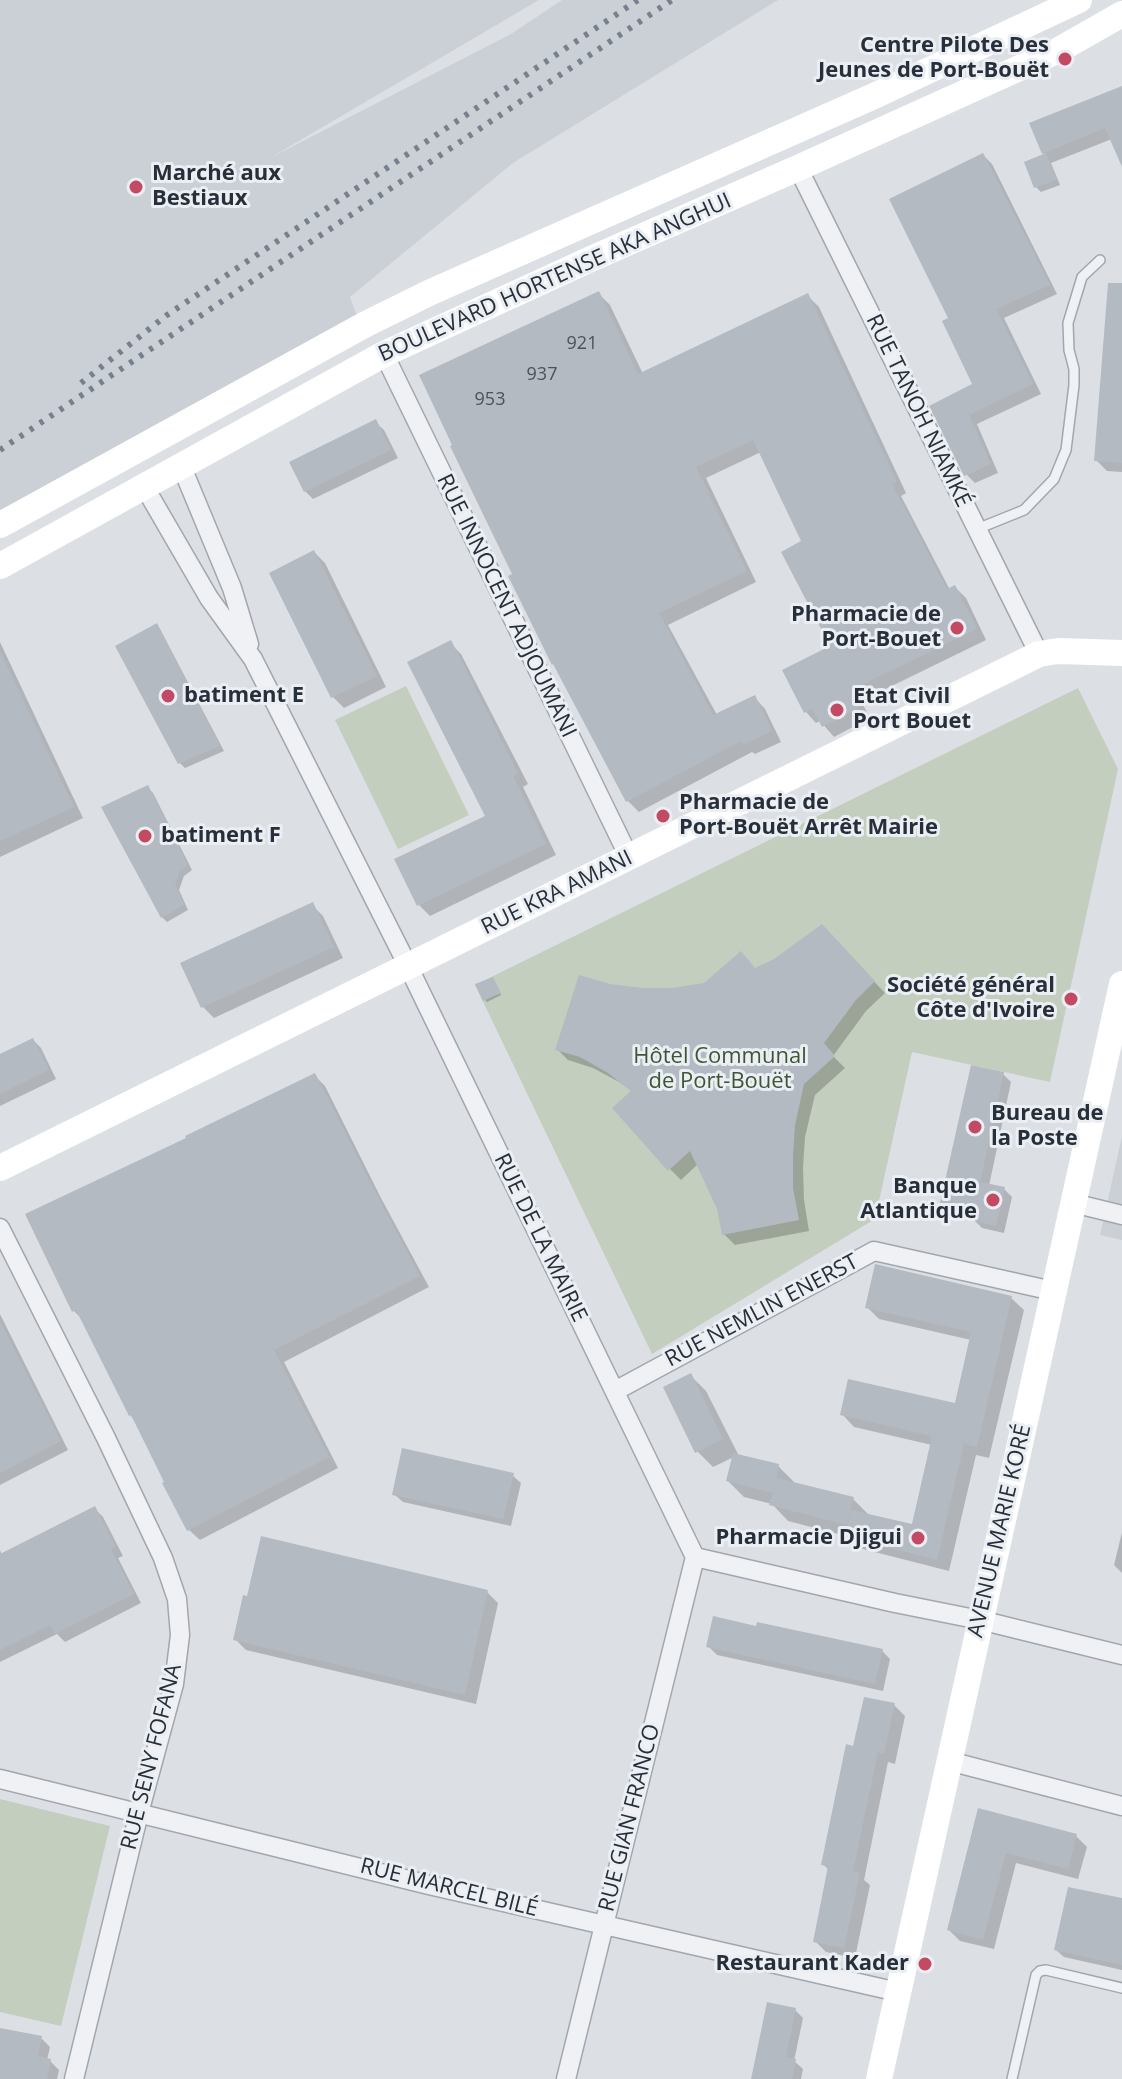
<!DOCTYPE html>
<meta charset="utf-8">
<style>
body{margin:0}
canvas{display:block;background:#dce0e5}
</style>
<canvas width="1122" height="2079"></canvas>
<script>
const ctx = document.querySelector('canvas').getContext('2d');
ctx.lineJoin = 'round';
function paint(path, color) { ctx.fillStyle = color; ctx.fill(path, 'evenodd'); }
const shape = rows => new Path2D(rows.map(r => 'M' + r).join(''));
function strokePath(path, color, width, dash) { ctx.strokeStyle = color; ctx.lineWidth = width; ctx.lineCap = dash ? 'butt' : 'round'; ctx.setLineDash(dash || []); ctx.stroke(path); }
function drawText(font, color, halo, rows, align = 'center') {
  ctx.font = font + ' "Open Sans",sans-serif'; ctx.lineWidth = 6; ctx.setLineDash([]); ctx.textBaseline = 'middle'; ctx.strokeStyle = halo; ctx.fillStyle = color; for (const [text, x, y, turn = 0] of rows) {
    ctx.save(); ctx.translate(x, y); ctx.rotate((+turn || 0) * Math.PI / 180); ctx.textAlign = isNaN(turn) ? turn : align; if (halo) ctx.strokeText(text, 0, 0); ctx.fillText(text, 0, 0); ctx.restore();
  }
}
paint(shape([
 [0,0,539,0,270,158,511,34,562,0,778,0,513,163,350,297,363,332,0,529],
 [1122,1136,1122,1240,1100,1235]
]), '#cbd0d6');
paint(shape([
 [406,686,469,815,398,849,335,720],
 [1078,688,1118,769,1050,1082,912,1052,875,1219,652,1354,475,985],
 [0,1799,110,1826,61,2026,0,2012]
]), '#c3cebe');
paint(shape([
 [1122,88,1122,164,1112,139,1051,163,1060,185,1041,192,1036,187,1046,155,1043,153],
 [983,155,992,164,1057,294,1004,318,1041,394,977,424,998,473,975,483,966,474,932,407,975,385,951,319],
 [599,294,610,305,643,374,808,296,819,307,906,493,901,496,950,590,955,587,966,598,986,640,861,701,870,718,834,737,820,721,816,723,806,712,833,647,804,542,761,452,706,478,756,582,668,625,717,715,755,698,765,709,781,742,755,754,752,752,639,812,628,801,515,575],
 [1122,320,1122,472,1107,471,1096,460],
 [375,422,384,430,398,458,313,499,305,491],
 [314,552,325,563,386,687,344,708,333,697],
 [156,626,161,631,224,751,185,768,180,763],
 [0,642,83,818,0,857],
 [450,643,461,654,528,784,523,787,556,855,430,916,419,905,487,817],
 [148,788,153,793,192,870,184,876,179,890,188,910,167,922,162,917],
 [312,905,323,916,343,958,214,1018,203,1007],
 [822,927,885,993,866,1011,833,1056,845,1068,815,1095,805,1137,803,1168,804,1200,809,1231,735,1245,724,1234,719,1208,698,1164,681,1180,670,1169,633,1092,621,1083,593,1068,568,1060,557,1049,610,986,673,990,705,985,756,970,775,960],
 [494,981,501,995,487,1002,485,1000],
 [33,1040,41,1048,56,1079,0,1106,0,1056],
 [1003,1074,1011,1082,989,1186,1004,1189,1012,1197,1004,1233,982,1228,974,1220,975,1216,950,1210,942,1202],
 [314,1075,325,1086,381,1198,429,1287,284,1362,338,1468,200,1540,189,1530,167,1483,135,1420,130,1415,83,1320,74,1311,28,1215,189,1139],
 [1011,1298,1024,1310,989,1458,976,1455,949,1571,859,1548,846,1536,788,1521,772,1504,744,1497,728,1481,734,1457,713,1467,697,1451,690,1375,706,1391,739,1456,778,1466,794,1482,794,1484,853,1499,869,1515,913,1526,932,1445,854,1427,842,1414,956,1406,971,1340,879,1319,867,1307],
 [0,1314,68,1450,0,1485],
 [512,1475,521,1483,511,1526,403,1502,394,1494],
 [95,1509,103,1517,123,1556,118,1558,141,1603,65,1642,57,1634,0,1662,0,1550,2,1555],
 [1122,1532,1122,1573,1114,1565],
 [487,1592,498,1603,476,1704,246,1650,235,1639],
 [709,1647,882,1651,890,1659,883,1691,717,1655],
 [894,1705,905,1716,895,1764,888,1762,864,1880,870,1885,855,1958,826,1952,815,1941,830,1871,823,1864,855,1748],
 [980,1811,1076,1836,1087,1847,1078,1879,1016,1863,994,1949,960,1941,949,1930],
 [1122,1900,1122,1970,1064,1957,1056,1950],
 [795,2010,803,2018,794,2061,803,2069,801,2079,753,2079],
 [0,2030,41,2038,50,2047,47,2060,50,2061,59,2070,57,2079,0,2079]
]), '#0003');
paint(shape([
 [1122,86,1122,167,1105,128,1042,154,1029,123],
 [983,153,1050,285,996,309,1033,384,969,415,991,464,964,476,929,406,972,384,942,321,948,318,889,199],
 [1046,153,1057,180,1034,188,1024,162],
 [1108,283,1122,283,1122,463,1094,461],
 [599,291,638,374,808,293,897,482,892,484,947,589,955,585,977,629,851,690,861,707,822,727,812,709,804,713,782,670,830,646,781,552,801,541,753,440,696,467,747,571,659,613,713,715,755,695,772,731,743,745,741,741,626,802,553,664,552,665,508,576,512,574,450,446,452,445,419,375],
 [376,419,391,450,304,492,289,462],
 [314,550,377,676,331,698,269,573],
 [157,623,220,746,178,764,115,646],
 [451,640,518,773,513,776,546,844,417,906,394,859,485,816,407,662],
 [0,651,74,807,0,841],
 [148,785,188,865,180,871,175,884,184,905,161,918,101,807],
 [313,902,334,947,201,1008,180,963],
 [822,924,875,981,856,1000,824,1043,835,1056,804,1084,795,1125,793,1156,793,1188,799,1220,722,1235,717,1209,690,1151,668,1171,612,1108,631,1091,608,1073,580,1057,555,1050,579,975,610,984,642,988,672,988,704,983,741,951,755,968,774,959],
 [493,977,501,993,483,1001,475,984],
 [33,1038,49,1070,0,1094,0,1054],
 [971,1065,1004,1072,980,1182,1005,1187,996,1226,972,1220,974,1210,940,1203],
 [315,1073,371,1184,420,1276,274,1350,329,1457,187,1531,162,1483,164,1482,131,1415,129,1416,76,1310,72,1312,25,1214,186,1138,185,1136],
 [875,1264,1012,1296,977,1447,964,1444,937,1560,845,1537,851,1510,912,1524,932,1436,840,1415,848,1379,955,1403,971,1332,865,1308],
 [0,1321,61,1441,0,1473],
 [691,1373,723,1439,695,1453,663,1387],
 [402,1448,514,1473,503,1519,392,1495],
 [733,1453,779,1464,776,1482,777,1478,854,1497,847,1525,769,1505,773,1493,726,1481],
 [95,1506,116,1547,111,1549,134,1594,55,1634,50,1625,0,1650,0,1554],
 [261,1536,488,1590,465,1695,233,1640,243,1595,247,1596],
 [713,1616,756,1626,757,1622,883,1649,875,1684,706,1647],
 [864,1697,895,1703,884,1754,878,1752,853,1871,860,1873,844,1948,813,1942,828,1866,821,1865,846,1744,853,1746],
 [978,1808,1077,1834,1068,1869,1006,1853,983,1940,947,1930],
 [1068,1887,1122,1898,1122,1965,1054,1950],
 [767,2002,796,2008,786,2057,796,2059,792,2079,751,2079],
 [0,2028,42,2036,38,2056,51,2059,47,2079,0,2079]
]), '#b4bac1');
const lane = shape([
 [977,529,1024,510,1054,479,1066,450,1074,385,1074,369,1069,350,1068,323,1082,277,1100,260],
 [1012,2079,1036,1975,1040,1971,1046,1970,1122,1988]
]);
const street = shape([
 [798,168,1039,654],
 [384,354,629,857],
 [181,465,232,588,249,644],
 [144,486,209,598,253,659,408,966,695,1557],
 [1073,1203,1122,1215],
 [0,1228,106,1438,163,1558,177,1599,180,1635,174,1684,139,1813,74,2079],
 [615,1391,874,1251,1053,1291],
 [695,1557,895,1603,980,1620,1122,1655],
 [949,1761,1122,1806],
 [0,1779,429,1885,898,1992],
 [566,2079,695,1557]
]);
strokePath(lane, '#a2a7ae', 12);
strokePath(street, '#a2a7ae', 21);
strokePath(lane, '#eff1f4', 9);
strokePath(street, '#eff1f4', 18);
strokePath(shape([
 [0,525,366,324,431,292,874,96,1079,0],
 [0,566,384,354,593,258,798,168,1057,51,1122,14],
 [0,1168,1039,654,1058,651,1122,653],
 [879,2079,1122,984]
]), '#fff', 26);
strokePath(shape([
 [81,383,167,315,638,0],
 [0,450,672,0]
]), '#77818d', 6, [4, 8]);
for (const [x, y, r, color] of [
 [1065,59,8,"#c24a63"],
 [136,187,8,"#c24a63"],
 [957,628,8,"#c24a63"],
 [168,696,8,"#c24a63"],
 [837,710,8,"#c24a63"],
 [663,816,8,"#c24a63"],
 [145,836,8,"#c24a63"],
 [1071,999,8,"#c24a63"],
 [975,1127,8,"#c24a63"],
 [993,1200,8,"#c24a63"],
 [918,1538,8,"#c24a63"],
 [925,1964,8,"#c24a63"]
]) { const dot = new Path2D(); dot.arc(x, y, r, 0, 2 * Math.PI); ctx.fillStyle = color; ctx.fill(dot); strokePath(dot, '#ebeff3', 3); }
drawText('18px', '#4a525c', null, [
 ["921",582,344],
 ["937",542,375],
 ["953",490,400]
]);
drawText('bold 22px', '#272f3a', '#ebeff3', [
 ["Centre Pilote Des",1049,46],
 ["Jeunes de Port-Bouët",1049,71],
 ["Marché aux",152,174,"left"],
 ["Bestiaux",152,199,"left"],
 ["Pharmacie de",941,615],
 ["Port-Bouet",941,640],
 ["batiment E",184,696,"left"],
 ["Etat Civil",853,697,"left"],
 ["Port Bouet",853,722,"left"],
 ["Pharmacie de",679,803,"left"],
 ["Port-Bouët Arrêt Mairie",679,828,"left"],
 ["batiment F",161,836,"left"],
 ["Société général",1055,986],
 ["Côte d'Ivoire",1055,1011],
 ["Bureau de",991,1114,"left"],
 ["la Poste",991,1139,"left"],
 ["Banque",977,1187],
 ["Atlantique",977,1212],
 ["Pharmacie Djigui",902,1538],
 ["Restaurant Kader",909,1964]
], 'right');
drawText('22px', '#272f3a', '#ebeff3', [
 ["BOULEVARD HORTENSE AKA ANGHUI",555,278,-24],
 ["RUE TANOH NIAMKÉ",918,411,64],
 ["RUE INNOCENT ADJOUMANI",506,606,64],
 ["RUE KRA AMANI",557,893,-26],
 ["RUE DE LA MAIRIE",540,1238,64],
 ["RUE NEMLIN ENERST",762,1311,-28],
 ["AVENUE MARIE KORÉ",1000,1531,-77],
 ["RUE SENY FOFANA",152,1757,-76],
 ["RUE GIAN FRANCO",630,1818,-76],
 ["RUE MARCEL BILÉ",449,1888,14]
]);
drawText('22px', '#3e5536', '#ebeff3', [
 ["Hôtel Communal",720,1057],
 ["de Port-Bouët",720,1082]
]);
</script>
